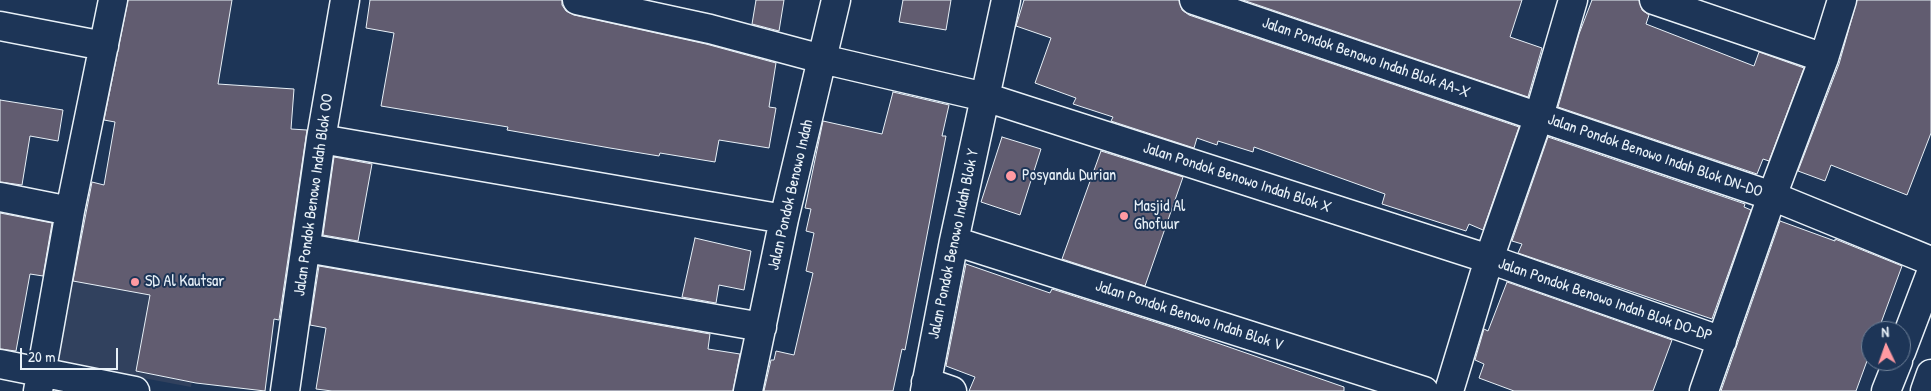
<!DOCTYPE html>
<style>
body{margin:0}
#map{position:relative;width:1931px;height:391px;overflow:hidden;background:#1d3557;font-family:"Patrick Hand",sans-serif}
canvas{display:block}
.north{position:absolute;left:1861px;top:321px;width:50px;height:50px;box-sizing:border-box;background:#1d3557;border:1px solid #6e8097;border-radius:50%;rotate:357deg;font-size:14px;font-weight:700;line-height:20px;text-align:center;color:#e8f1f8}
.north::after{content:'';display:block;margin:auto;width:18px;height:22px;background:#ff9aa2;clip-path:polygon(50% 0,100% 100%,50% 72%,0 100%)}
.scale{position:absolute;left:20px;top:348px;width:98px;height:22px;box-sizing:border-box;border:2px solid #e8f1f8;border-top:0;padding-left:6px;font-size:15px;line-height:18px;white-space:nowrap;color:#e8f1f8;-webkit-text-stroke:4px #1d3557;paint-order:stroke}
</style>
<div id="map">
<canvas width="1931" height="391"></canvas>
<div class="north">N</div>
<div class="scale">20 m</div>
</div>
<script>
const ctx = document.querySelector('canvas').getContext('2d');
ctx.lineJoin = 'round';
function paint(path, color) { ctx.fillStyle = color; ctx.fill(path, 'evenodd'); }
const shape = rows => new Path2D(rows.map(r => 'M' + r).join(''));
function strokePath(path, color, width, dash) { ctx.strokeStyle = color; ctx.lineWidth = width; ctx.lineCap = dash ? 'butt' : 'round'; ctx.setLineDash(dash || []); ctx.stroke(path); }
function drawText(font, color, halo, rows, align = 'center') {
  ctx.font = font + ' "Patrick Hand",sans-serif'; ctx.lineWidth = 4; ctx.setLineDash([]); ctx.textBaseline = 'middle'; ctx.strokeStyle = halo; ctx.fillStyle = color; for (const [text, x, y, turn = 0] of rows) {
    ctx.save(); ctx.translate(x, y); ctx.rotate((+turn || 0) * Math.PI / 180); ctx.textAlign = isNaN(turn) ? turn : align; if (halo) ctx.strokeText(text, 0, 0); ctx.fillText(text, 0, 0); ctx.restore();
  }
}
paint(shape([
 [74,220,213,247,191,387,47,360]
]), '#31415e');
const building = shape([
 [128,0,232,0,218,84,294,89,291,129,307,130,279,320,274,319,265,391,196,383,136,371,150,295,73,281,92,182,104,185,115,122,104,120,128,0],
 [370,0,562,0,562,5,566,11,574,15,706,44,776,63,769,107,776,108,769,148,719,140,715,162,660,153,659,156,610,148,507,130,508,127,381,106,394,33,366,28,370,0],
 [756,0,784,0,779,31,752,24,756,0],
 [903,0,951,0,946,30,899,22,903,0],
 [1024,0,1179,0,1182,10,1189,15,1519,127,1483,230,1469,224,1466,231,1382,204,1385,194,1254,147,1253,152,1218,141,1217,145,1197,138,1194,148,1111,121,1113,117,1073,104,1076,98,1035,83,1051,38,1016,26,1024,0],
 [1243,0,1522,0,1510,37,1542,48,1528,97,1243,0],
 [1592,0,1639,0,1642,10,1649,15,1646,24,1754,66,1759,52,1804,68,1769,161,1763,159,1757,174,1558,107,1579,34,1592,0],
 [1857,0,1931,0,1931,133,1907,195,1831,165,1825,181,1798,171,1839,64,1857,0],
 [893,92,949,105,942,136,946,136,905,350,902,349,893,391,764,391,771,360,774,360,776,351,794,355,813,273,806,271,814,233,806,231,811,209,805,208,823,121,882,134,893,92],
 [0,100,63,110,58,141,30,136,22,185,0,182,0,100],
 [1002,137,1041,149,1020,215,981,202,1002,137],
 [1548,137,1745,204,1744,207,1751,210,1712,319,1518,253,1522,244,1512,241,1548,137],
 [1101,151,1183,177,1145,286,1062,259,1101,151],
 [334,157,372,164,358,241,323,235,334,157],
 [0,213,52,223,43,276,30,274,16,351,0,349,0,213],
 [1780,221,1835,241,1835,239,1902,266,1878,331,1871,331,1871,350,1856,391,1721,391,1780,221],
 [695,238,751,251,744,290,719,285,716,303,682,297,695,238],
 [966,264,1050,293,1052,289,1177,329,1344,387,1344,391,969,391,975,377,946,366,966,264],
 [319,266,710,334,708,349,740,354,733,391,332,391,316,389,326,328,310,325,319,266],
 [1507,282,1672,340,1653,391,1514,391,1479,378,1484,364,1475,360,1484,329,1488,331,1507,282]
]);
paint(building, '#615c70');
strokePath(building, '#e8f1f8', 1);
const minor = shape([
 [577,0,710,29,822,59,985,97,1489,259,1722,341],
 [1194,0,1772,196,1931,261],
 [1654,0,1824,58],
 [0,26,104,46],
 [321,139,784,219],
 [0,197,70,211],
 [954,241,1424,391],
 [306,248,762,327],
 [1901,352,1931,273],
 [0,364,135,391],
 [926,382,952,391],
 [38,391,70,211,113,0],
 [285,391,321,139,345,0],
 [748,391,784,219,836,0],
 [925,391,954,241,1006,0],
 [1449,391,1489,259,1539,116,1573,0],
 [1704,391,1772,196,1824,58,1842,0],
 [1886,391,1898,361],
 [1925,391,1931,374]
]);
strokePath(minor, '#e8f1f8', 31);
strokePath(minor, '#1d3557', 28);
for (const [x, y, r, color] of [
 [1011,176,6,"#ff9aa2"],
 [1124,216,5,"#ff9aa2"],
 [135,282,5,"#ff9aa2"]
]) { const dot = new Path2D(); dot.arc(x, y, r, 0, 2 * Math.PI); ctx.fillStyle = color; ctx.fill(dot); strokePath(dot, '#1d3557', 2); }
drawText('16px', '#e8f1f8', '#1d3557', [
 ["Jalan Pondok Benowo Indah Blok AA-X",1366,58,19],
 ["Jalan Pondok Benowo Indah Blok DN-DO",1655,156,19],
 ["Jalan Pondok Benowo Indah Blok X",1237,178,18],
 ["Jalan Pondok Benowo Indah Blok OO",314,195,-82],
 ["Jalan Pondok Benowo Indah",791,195,-77],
 ["Jalan Pondok Benowo Indah Blok Y",954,244,-78],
 ["Jalan Pondok Benowo Indah Blok DO-DP",1605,300,19],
 ["Jalan Pondok Benowo Indah Blok V",1189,316,18]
]);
drawText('16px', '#e8f1f8', '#1d3557', [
 ["Posyandu Durian",1022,176],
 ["Masjid Al",1134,207],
 ["Ghofuur",1134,225],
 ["SD Al Kautsar",145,282]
], 'left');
</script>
